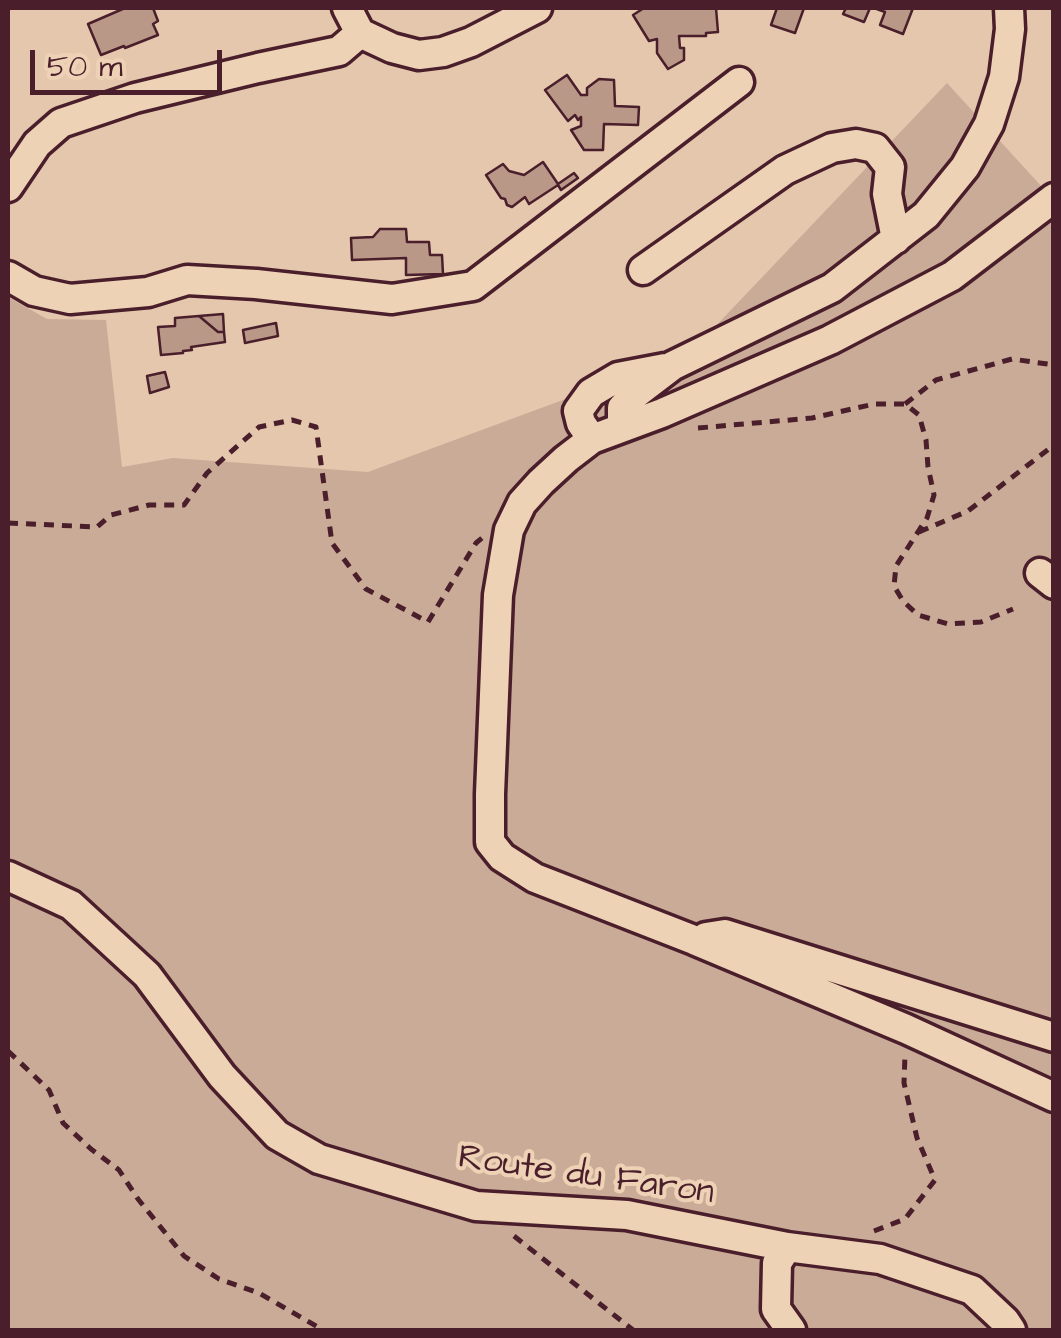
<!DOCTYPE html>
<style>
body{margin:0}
#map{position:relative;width:1061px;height:1338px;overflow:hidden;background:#e4c7ad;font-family:"Architects Daughter",sans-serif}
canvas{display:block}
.frame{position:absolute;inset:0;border:10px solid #4a1f2b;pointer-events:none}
.scale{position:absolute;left:30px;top:50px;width:192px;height:45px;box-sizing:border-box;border:5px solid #4a1f2b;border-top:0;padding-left:12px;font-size:30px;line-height:35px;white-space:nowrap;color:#4a1f2b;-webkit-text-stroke:8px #eed2b5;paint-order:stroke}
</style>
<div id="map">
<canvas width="1061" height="1338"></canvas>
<div class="frame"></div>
<div class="scale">50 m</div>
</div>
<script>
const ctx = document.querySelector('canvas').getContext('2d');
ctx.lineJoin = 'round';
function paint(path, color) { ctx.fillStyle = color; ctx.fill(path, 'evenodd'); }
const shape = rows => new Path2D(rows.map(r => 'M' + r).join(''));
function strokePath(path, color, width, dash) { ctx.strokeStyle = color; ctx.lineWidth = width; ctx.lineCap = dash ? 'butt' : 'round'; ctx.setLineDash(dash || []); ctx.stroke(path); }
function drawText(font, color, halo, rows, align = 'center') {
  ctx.font = font + ' "Architects Daughter",sans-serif'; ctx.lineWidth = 8; ctx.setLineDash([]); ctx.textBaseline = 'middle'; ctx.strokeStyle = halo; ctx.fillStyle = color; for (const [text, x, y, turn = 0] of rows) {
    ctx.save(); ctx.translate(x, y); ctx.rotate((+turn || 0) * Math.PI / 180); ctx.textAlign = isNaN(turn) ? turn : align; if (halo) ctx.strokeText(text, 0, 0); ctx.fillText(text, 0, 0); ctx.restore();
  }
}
paint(shape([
 [947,83,1053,199,1053,1330,8,1330,8,297,47,319,106,320,122,467,173,458,368,472,690,353]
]), '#caab97');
const building = shape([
 [125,8,153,8,158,21,153,24,158,35,125,48,124,46,101,55,88,24,125,8],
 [644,8,716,8,718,32,706,33,706,36,679,36,680,48,684,48,684,60,668,69,657,53,657,39,649,41,633,15,644,8],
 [777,8,804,8,795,33,771,25,777,8],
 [846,8,870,8,864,22,843,14,846,8],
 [874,8,913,8,903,34,880,25,885,12,874,8],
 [567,75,581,95,587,95,587,88,599,79,614,80,615,106,639,107,638,125,604,124,603,150,584,150,571,130,581,126,581,117,578,120,575,115,568,121,545,90,567,75],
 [543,162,558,184,574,173,578,178,561,190,558,185,529,204,525,197,512,207,507,205,505,199,501,198,486,175,503,164,509,171,524,175,543,162],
 [380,229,406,229,407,242,429,242,430,255,442,255,443,274,406,275,406,258,352,260,351,238,373,237,380,229],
 [223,314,224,332,218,332,199,316,223,314],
 [199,316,218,332,224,332,225,342,191,347,192,350,183,351,183,353,161,355,158,327,175,326,175,318,199,316],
 [276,323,278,336,245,343,243,330,276,323],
 [165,372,169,387,150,393,147,376,165,372]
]);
paint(building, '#b99888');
strokePath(building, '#4a1f2b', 2.5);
const minor = shape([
 [347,8,360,33,392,48,419,55,443,52,471,42,537,8],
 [8,187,37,144,61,123,135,98,258,68,339,51,360,33],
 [1054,198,952,276,830,340,662,413,592,439,566,459,541,482,522,503,509,530,498,595,490,794,490,842,502,857,535,878,694,940,906,1029,1054,1097],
 [643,270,785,170,832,148,856,144,875,148,890,167,887,194,896,239],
 [8,276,34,291,70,299,148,292,187,280,256,284,392,299,473,286,739,82],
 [625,426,622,419,622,408,634,395,672,366,832,288,926,215,965,167,989,124,1004,77,1010,29,1009,8],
 [592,439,581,423,578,411,591,393,618,377,665,368],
 [1040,573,1054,584],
 [8,876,71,905,147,975,222,1076,277,1135,319,1159,476,1206,627,1215,787,1247,880,1259,972,1290,1005,1321,1011,1330],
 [706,937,725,934,1054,1037],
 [787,1247,777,1263,776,1309,791,1330]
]);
strokePath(minor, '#4a1f2b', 35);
strokePath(shape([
 [905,404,936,380,1012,359,1054,365],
 [698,428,812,418,874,404,905,404,919,415,926,440,928,467,934,495,927,518,896,566,894,586,903,601,918,615,948,624,981,622,1013,609],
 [8,523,97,527,111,515,149,505,184,505,207,473,259,427,292,420,316,427,332,543,366,589,428,622,476,543,482,538],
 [919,532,968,511,1054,445],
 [8,1051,49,1090,63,1123,91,1149,119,1170,138,1199,184,1256,219,1279,259,1293,323,1330],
 [874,1231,905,1219,935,1180,917,1138,904,1083,905,1054],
 [514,1236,633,1330]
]), '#4a1f2b', 5, [10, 8]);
strokePath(minor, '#eed2b5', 28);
drawText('35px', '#4a1f2b', '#eed2b5', [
 ["Route du Faron",586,1177,8]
]);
</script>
